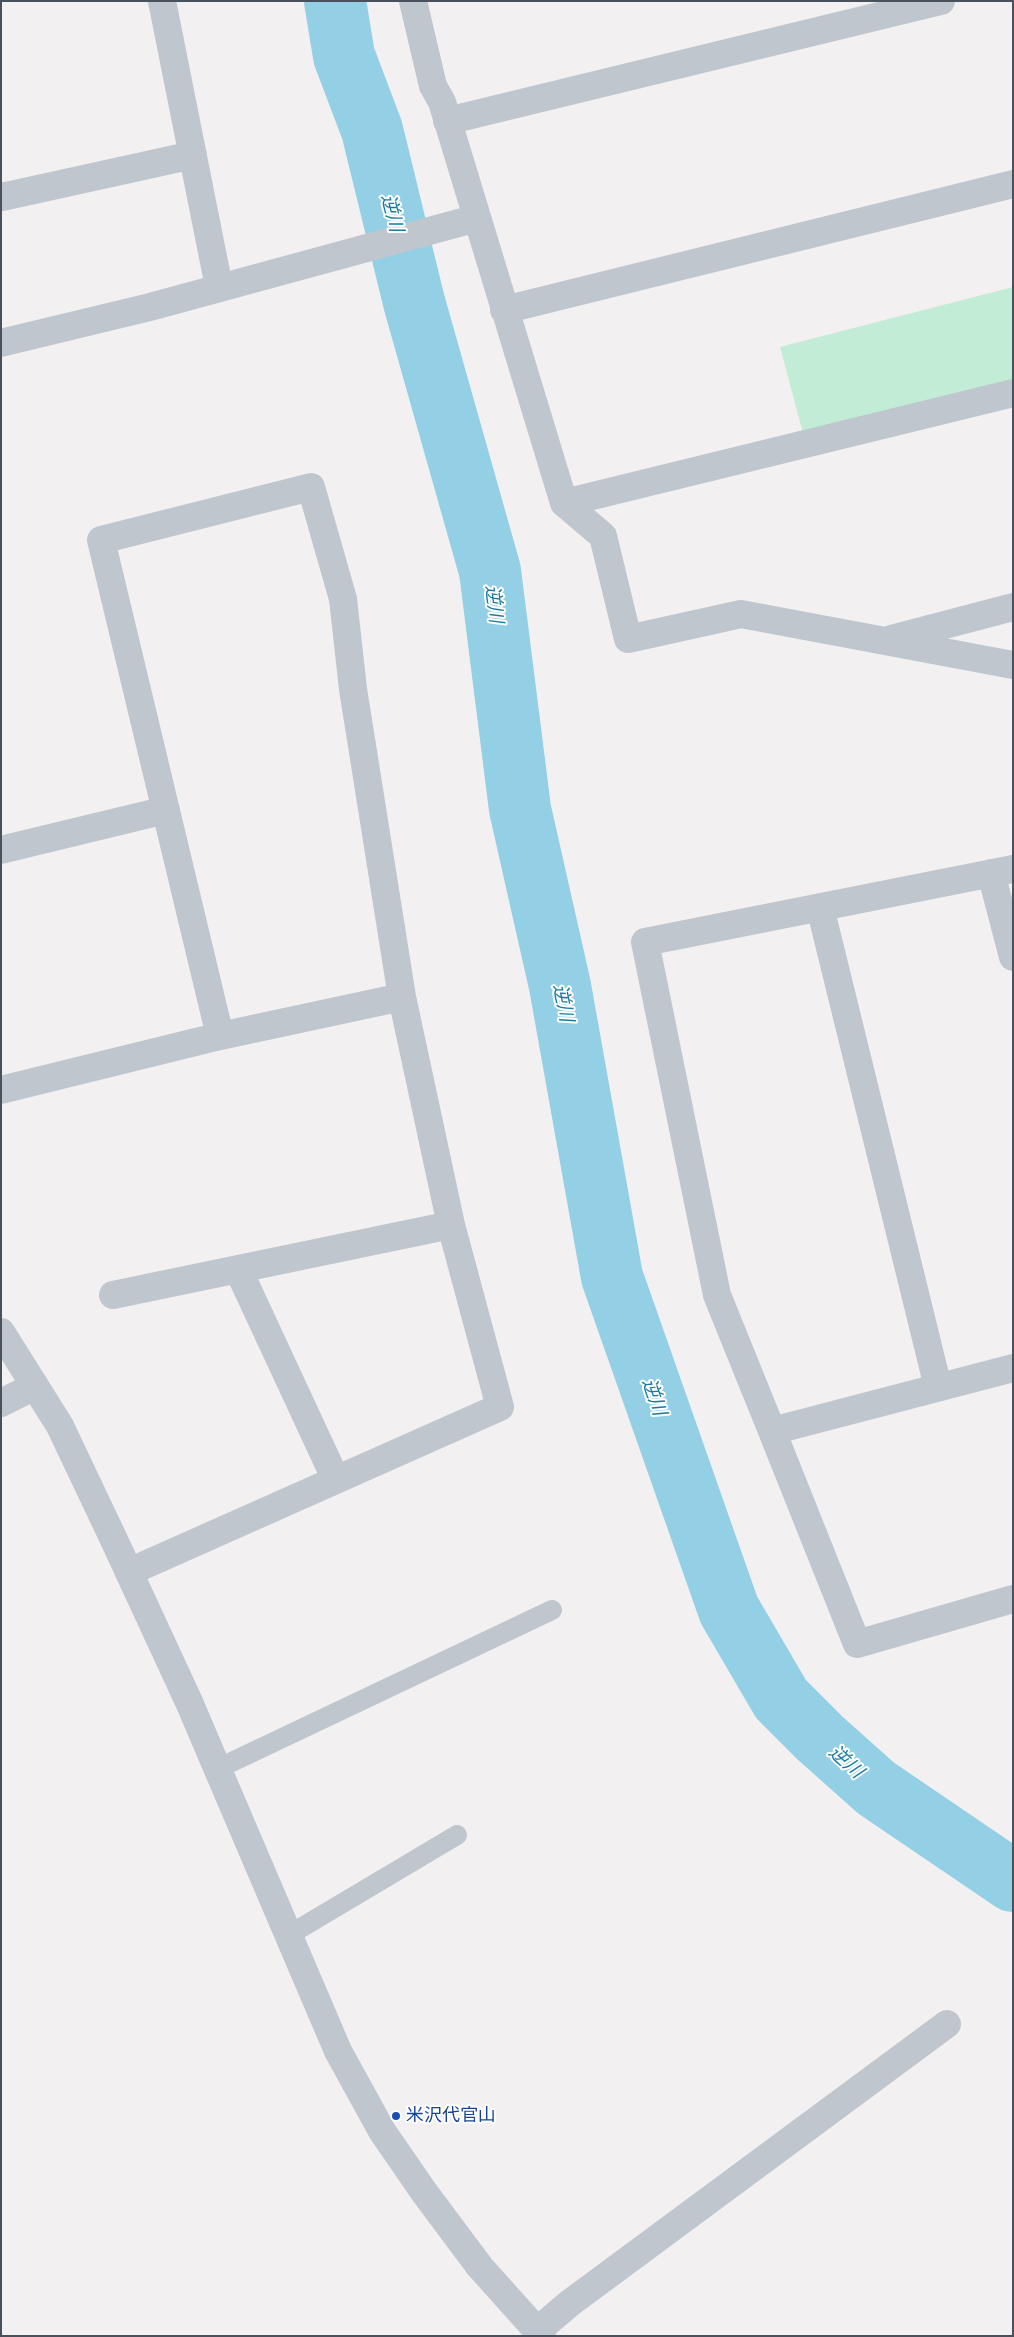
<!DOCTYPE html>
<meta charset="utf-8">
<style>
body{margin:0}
#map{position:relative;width:1014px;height:2337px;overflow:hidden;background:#f2f0f0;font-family:Inter,sans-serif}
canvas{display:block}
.frame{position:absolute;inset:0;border:2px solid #49525c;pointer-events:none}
</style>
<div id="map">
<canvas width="1014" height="2337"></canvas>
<div class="frame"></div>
</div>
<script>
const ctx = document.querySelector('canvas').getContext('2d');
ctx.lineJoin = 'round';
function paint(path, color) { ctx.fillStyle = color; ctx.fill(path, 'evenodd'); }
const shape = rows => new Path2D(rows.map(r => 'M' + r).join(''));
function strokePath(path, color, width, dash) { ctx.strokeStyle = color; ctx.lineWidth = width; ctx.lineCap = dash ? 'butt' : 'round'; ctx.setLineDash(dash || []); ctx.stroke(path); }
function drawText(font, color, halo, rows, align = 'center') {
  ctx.font = font + ' Inter,"Noto Sans JP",sans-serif'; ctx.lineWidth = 4; ctx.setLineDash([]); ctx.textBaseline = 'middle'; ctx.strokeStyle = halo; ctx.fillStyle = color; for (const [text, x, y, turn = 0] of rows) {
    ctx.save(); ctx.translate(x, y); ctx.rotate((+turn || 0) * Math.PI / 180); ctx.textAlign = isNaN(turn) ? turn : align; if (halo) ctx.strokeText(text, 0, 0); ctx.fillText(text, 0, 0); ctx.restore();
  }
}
paint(shape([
 [1013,287,1013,380,803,433,780,347]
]), '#c2ecd5');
paint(shape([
 [882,1778,1013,1866,1013,1894,868,1796]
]), '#93d0e5');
strokePath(shape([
 [335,1,344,56,372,130,414,302,490,571,520,809,560,986,612,1277,729,1610,781,1699,820,1738,876,1788,1013,1881]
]), '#93d0e5', 62);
strokePath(shape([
 [217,1769,552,1610],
 [289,1935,457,1835]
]), '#bfc6cd', 20);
strokePath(shape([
 [162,1,219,287],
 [413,1,433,86,442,102,564,503,603,536,628,639,741,614,1013,665],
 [447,121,941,1],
 [1,196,2,197,193,155],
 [504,310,1013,184],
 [1,343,150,307,477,218],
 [564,503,1013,393],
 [891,639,1013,607],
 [1,850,166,810],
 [1013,869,645,942,717,1295,772,1431,1013,1368],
 [991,873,1013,957],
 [820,907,938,1387],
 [1,1090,220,1036],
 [238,1269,336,1480],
 [113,1295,451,1225],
 [1,1403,35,1386],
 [772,1431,857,1644,1013,1599],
 [129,1572,500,1407,451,1225,402,997,353,689,343,599,311,487,101,540,220,1036,402,997],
 [537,2331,570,2303,947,2024]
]), '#bfc6cd', 28);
strokePath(shape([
 [1,1332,60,1426,115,1542,189,1702,338,2051,382,2131,424,2192,480,2267,542,2336]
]), '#bfc6cd', 28);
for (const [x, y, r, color] of [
 [396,2116,5,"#1a4fb4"]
]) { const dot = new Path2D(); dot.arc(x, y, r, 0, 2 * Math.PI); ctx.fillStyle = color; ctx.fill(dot); strokePath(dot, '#fff', 2); }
drawText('18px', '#164399', '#fff', [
 ["米沢代官山",406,2116]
], 'left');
drawText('italic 19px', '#187ca0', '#fff', [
 ["逆川",392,213,76],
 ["逆川",494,604,83],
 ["逆川",563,1003,79],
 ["逆川",654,1397,71],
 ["逆川",846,1762,42]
]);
</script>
